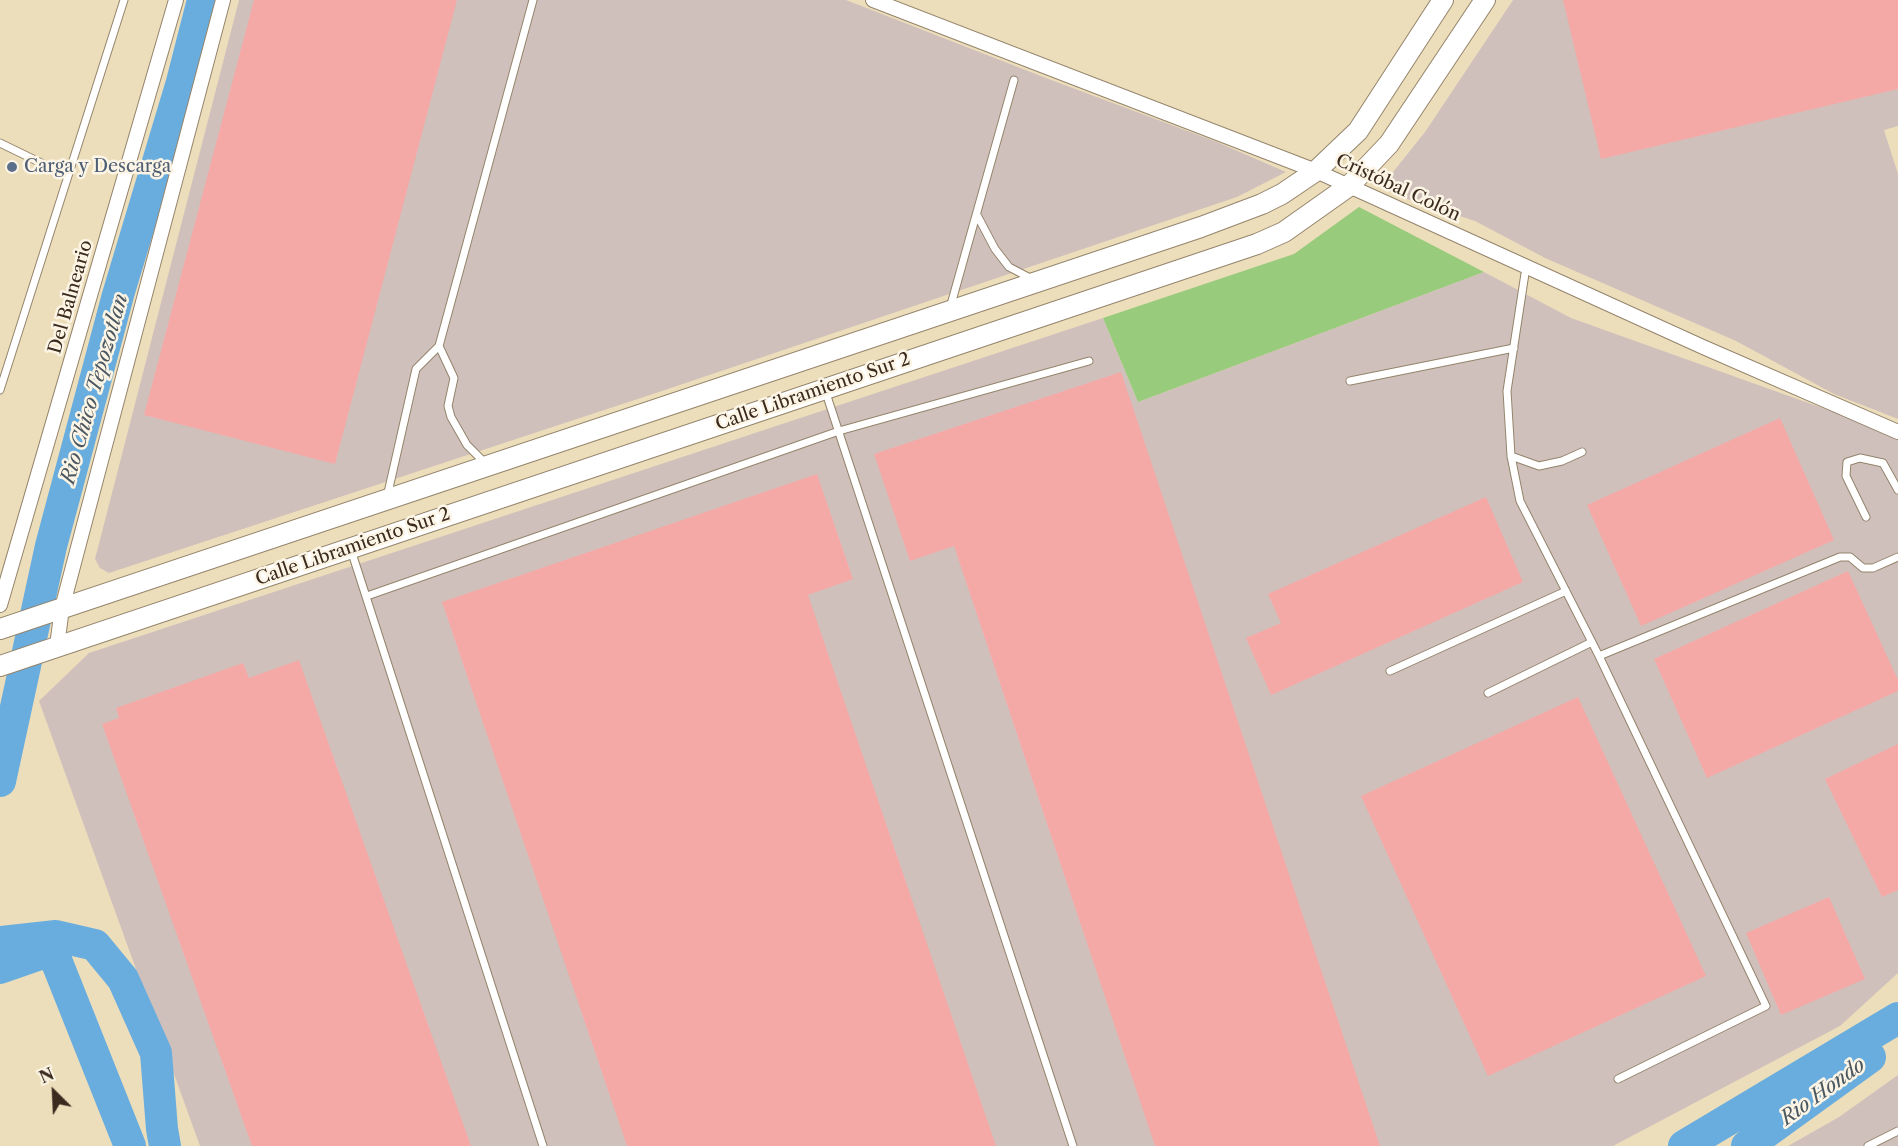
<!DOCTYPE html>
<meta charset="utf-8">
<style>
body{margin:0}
#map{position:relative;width:1898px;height:1146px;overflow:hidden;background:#eddebb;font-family:"Libre Caslon Text",serif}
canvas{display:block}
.north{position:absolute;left:24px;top:1062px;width:60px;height:60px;-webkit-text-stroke:4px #fcf5e5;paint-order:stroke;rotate:336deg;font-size:16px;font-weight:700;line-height:24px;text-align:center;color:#3b2a1e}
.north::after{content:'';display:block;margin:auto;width:21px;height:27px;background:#3b2a1e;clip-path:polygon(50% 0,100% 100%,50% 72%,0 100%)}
</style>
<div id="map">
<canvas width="1898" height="1146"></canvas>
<div class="north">N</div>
</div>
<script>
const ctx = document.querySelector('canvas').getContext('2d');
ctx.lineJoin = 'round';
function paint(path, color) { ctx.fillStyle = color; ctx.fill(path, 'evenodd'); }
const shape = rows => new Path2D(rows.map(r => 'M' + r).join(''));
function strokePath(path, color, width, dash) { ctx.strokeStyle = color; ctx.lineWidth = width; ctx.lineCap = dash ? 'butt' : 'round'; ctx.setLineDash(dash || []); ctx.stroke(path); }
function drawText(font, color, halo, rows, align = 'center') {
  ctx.font = font + ' "Libre Caslon Text",serif'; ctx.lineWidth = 5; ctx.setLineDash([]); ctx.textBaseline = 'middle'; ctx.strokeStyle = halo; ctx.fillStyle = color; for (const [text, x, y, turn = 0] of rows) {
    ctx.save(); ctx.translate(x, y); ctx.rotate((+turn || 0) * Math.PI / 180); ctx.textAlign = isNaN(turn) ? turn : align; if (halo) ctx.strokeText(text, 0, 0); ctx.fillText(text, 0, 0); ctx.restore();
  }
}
paint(shape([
 [239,0,846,0,1046,78,1217,142,1286,172,1237,197,659,392,109,573,100,568,95,559],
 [1513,0,1898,0,1898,126,1884,130,1898,174,1898,419,1834,394,1736,341,1545,258,1475,221,1401,197,1387,190,1389,177,1425,132],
 [1484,272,1571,318,1898,435,1898,973,1840,1026,1613,1146,200,1146,39,701,89,653,1103,318,1138,402],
 [1898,1075,1898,1146,1788,1146,1839,1117]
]), '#d0c0bc');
paint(shape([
 [1359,207,1484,272,1138,402,1103,318,1294,254]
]), '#98cb7b');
strokePath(shape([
 [0,781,51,546,118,295,182,82,203,0],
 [0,942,56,936,95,945,123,979,156,1053,162,1129,165,1146],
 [0,968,52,950,130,1146],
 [1684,1146,1898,1018],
 [1747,1146,1870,1057]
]), '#69addf', 32);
paint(shape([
 [254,0,457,0,335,464,144,415],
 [1563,0,1898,0,1898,89,1601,159],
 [1121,372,1380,1146,1155,1146,954,546,910,561,874,454],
 [1780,418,1834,540,1641,626,1587,505],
 [817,474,853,579,808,595,996,1146,627,1146,442,602],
 [1486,497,1523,582,1271,695,1246,638,1281,623,1268,594],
 [1848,571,1898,680,1898,691,1707,778,1654,659],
 [299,660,471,1146,252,1146,102,724,119,718,116,708,243,663,249,678],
 [1578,697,1706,976,1488,1076,1361,796],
 [1898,744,1898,890,1882,897,1825,779],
 [1829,897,1865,979,1781,1015,1746,933]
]), '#f5a9a6');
const service = shape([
 [0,143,68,176],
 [977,215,995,249,1009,267,1032,279],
 [1526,267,1507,391,1511,456,1520,501,1599,656,1840,557,1850,557,1863,568,1873,568,1898,557],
 [950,308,1014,80],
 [439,346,454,378,448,406,451,417,467,445,485,463],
 [1350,381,1514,348],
 [0,390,124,0],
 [825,390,1073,1146],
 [1511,456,1539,466,1562,461,1582,452],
 [387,497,416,369,439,346,533,0],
 [1866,517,1846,476,1847,462,1860,458,1883,463,1898,490],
 [351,550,543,1146],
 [367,596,839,431,1089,361],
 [1599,656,1766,1006,1618,1079],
 [1390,671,1566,591],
 [1488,693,1592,642],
 [1868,1146,1898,1131]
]);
const minor = shape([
 [873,0,1316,171,1703,347,1898,432],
 [0,605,176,0],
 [57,646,62,608,223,0]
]);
const secondary = shape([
 [0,629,1201,227,1262,204,1282,194,1316,171,1358,131,1443,0],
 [0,666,1257,244,1284,232,1349,186,1389,144,1485,0]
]);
strokePath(service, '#94846c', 9);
strokePath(minor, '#94846c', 16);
strokePath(secondary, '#94846c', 22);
strokePath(service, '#fff', 7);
strokePath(minor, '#fff', 14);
strokePath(secondary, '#fff', 20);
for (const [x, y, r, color] of [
 [12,167,6,"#5c6f8a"]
]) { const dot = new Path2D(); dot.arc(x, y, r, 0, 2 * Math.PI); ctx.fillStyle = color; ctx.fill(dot); strokePath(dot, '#fcf5e5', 2); }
drawText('18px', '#4e5e75', '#fcf5e5', [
 ["Carga y Descarga",24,167]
], 'left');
drawText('18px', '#3b2a1e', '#fcf5e5', [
 ["Cristóbal Colón",1398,188,25],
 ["Del Balneario",71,297,-74],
 ["Calle Libramiento Sur 2",813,392,-19],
 ["Calle Libramiento Sur 2",353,547,-19]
]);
drawText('italic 20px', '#4b5862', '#fcf5e5', [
 ["Rio Chico Tepozotlan",95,389,-74],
 ["Rio Hondo",1823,1092,-36]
]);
</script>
